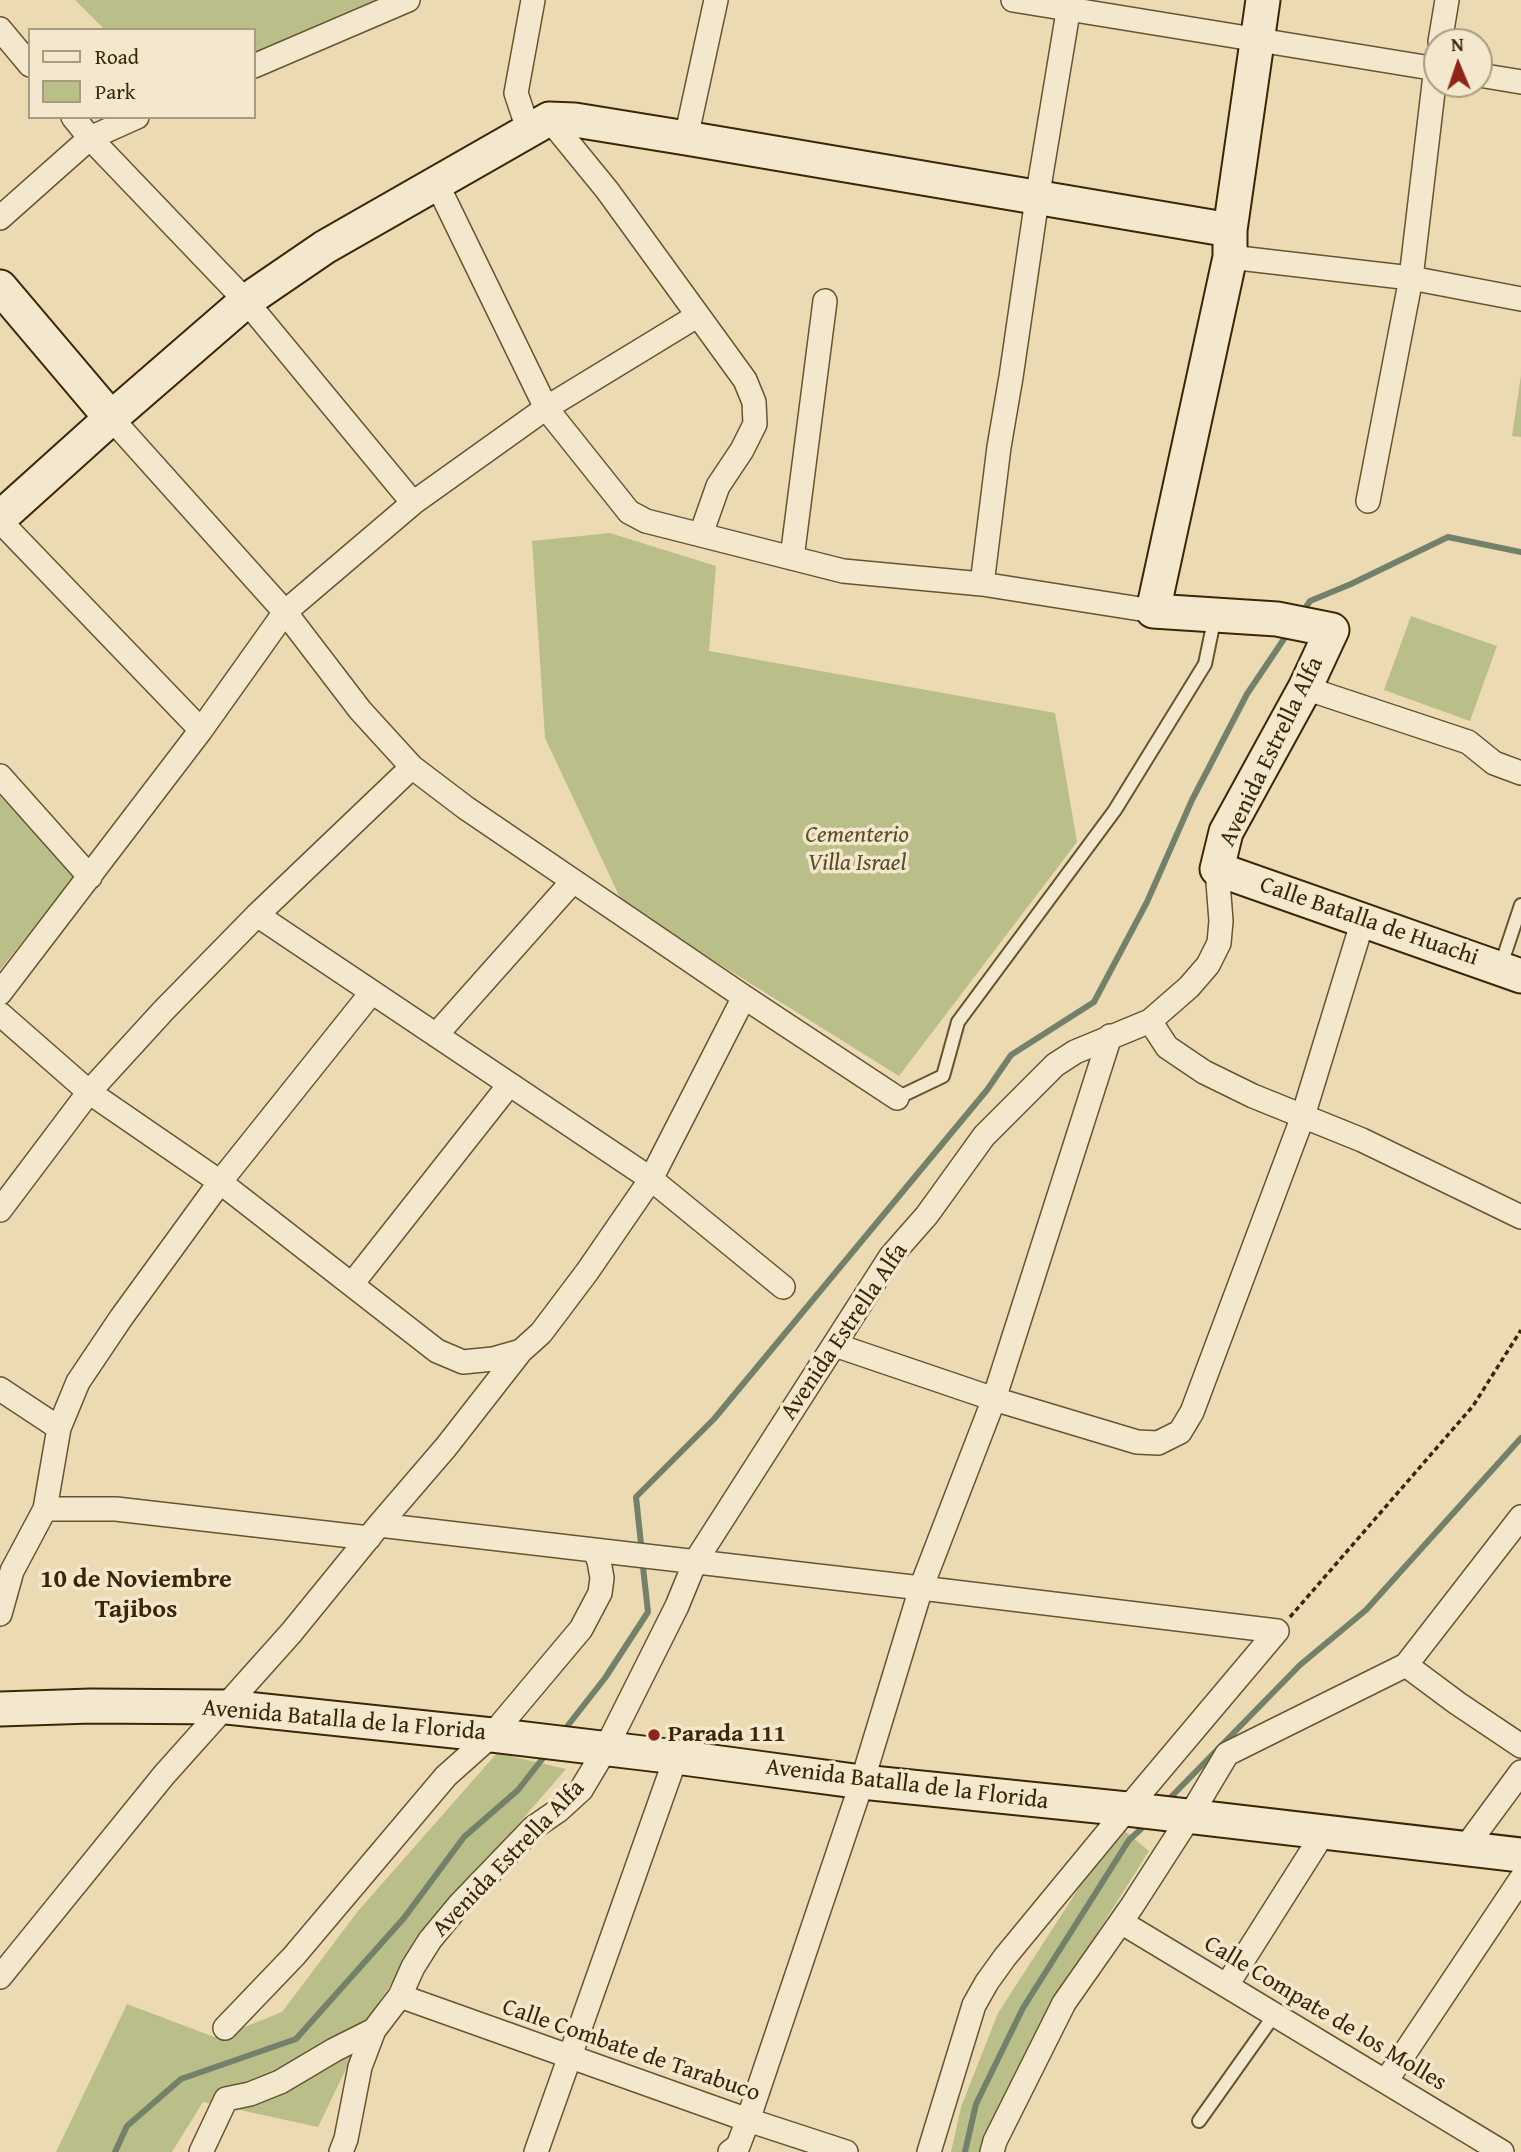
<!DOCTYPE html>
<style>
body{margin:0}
#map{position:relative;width:1521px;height:2152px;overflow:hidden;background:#ecdbb2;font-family:"Gentium Book Plus",serif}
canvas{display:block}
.legend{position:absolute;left:28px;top:28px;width:228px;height:91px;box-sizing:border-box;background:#f3e8cd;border:2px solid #a99b7d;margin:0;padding:9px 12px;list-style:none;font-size:21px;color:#3b2706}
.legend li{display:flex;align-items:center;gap:14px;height:35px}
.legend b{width:35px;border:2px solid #a99b7d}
.north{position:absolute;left:1423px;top:28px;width:70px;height:70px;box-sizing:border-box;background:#f3e8cd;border:2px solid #a99b7d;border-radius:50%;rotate:358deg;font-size:19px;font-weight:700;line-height:28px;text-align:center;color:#3b2706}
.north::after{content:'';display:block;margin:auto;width:24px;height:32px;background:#8f2418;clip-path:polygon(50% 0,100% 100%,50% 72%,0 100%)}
</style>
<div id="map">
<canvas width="1521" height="2152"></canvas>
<ul class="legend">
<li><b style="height:9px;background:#f3e8cd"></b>Road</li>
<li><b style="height:19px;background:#babf8a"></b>Park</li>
</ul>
<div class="north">N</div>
</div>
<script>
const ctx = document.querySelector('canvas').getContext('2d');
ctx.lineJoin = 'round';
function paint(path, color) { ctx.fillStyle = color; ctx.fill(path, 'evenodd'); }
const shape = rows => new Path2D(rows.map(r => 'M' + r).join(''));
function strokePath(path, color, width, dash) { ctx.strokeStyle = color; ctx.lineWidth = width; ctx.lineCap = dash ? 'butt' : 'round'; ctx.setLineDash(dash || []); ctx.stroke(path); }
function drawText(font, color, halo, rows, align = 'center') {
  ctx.font = font + ' "Gentium Book Plus",serif'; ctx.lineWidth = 7; ctx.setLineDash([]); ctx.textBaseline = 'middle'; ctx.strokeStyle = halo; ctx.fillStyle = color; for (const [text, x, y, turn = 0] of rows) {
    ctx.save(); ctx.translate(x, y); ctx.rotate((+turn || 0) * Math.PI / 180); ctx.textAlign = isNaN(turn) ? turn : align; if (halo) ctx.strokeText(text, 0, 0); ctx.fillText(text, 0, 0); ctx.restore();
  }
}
paint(shape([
 [75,0,378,0,254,56,254,30,105,30],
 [1521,375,1521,437,1512,436],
 [610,533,716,566,709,651,1055,713,1077,842,899,1076,623,904,545,738,532,541],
 [1411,616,1497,646,1470,721,1384,690],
 [0,796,75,875,0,970],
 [497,1753,566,1769,443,1911,378,2003,318,2127,203,2102,172,2152,56,2152,127,2004,217,2038,282,2012,358,1911],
 [1119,1826,1149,1851,1043,2019,996,2115,987,2152,951,2152,961,2107,998,2013]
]), '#babf8a');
strokePath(shape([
 [1302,613,1310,601,1351,584,1448,537,1521,552],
 [641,1544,636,1497,714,1419,987,1090,1011,1055,1094,1002,1147,902,1192,800,1247,694,1290,630],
 [562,1733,605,1678,648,1612,643,1567],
 [1171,1797,1300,1665,1366,1610,1521,1438],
 [115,2152,127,2126,181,2079,296,2039,404,1918,464,1837,518,1790,547,1753],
 [965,2152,976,2104,1023,2008,1129,1840,1141,1829]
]), '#73806a', 6);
const lane = shape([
 [1500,968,1521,905],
 [897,1098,943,1076,958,1022,1115,810,1205,664,1215,616],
 [1199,2121,1275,2014]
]);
const street = shape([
 [1013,0,1437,69],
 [0,29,30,65],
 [1440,42,1447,0],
 [254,66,408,0],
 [1479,75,1521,82],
 [73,117,90,138,246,301,413,503],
 [549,119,607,190,745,380,754,402,755,424,742,450,718,486,701,534],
 [529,132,516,93,533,0],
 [686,138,716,0],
 [436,182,546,408,629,512,646,521,843,571,982,584,1153,611],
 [0,218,90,138,137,117],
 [1230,257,1411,278,1521,299],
 [111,418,285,612,360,710,412,767,466,808,744,997,897,1098],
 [1368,501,1411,278,1437,58],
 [0,521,201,730],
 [792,558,825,301],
 [982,584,999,447,1011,377,1037,199,1070,0],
 [1305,688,1468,742,1494,763,1521,773],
 [0,776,90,877],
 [257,915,651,1179,783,1287],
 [0,993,201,730,285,612,413,503,546,408,697,316],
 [0,1014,89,1092,220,1182,437,1351,463,1362,493,1359,521,1351],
 [1150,1021,1167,1047,1204,1072,1253,1096,1362,1140,1521,1217],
 [436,1035,573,881],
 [0,1210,89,1092,164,1010,257,915,412,767],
 [352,1284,509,1085],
 [835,1345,994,1399,1137,1442,1158,1443,1180,1432,1192,1412,1303,1116,1363,920],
 [0,1389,59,1428],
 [45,1509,116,1509,369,1538],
 [379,1525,921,1588,1277,1631],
 [0,1614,12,1571,45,1509,59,1428,78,1382,121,1318,220,1182,372,992],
 [1406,1665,1457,1703,1521,1746],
 [1465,1848,1521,1772],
 [1121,1922,1502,2152],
 [0,1977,164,1775,291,1633,379,1525,446,1447,521,1351,541,1333,587,1272,651,1179,744,997],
 [1227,1985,1324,1832],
 [400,1996,748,2120,846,2152],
 [225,2028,294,1956,446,1776,492,1735,581,1629,600,1593,602,1578,599,1561,594,1550],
 [1386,2081,1521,1879],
 [201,2152,226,2099,250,2094,280,2082,334,2050,374,2030],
 [341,2152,346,2139,360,2067,374,2030,400,1996,413,1967,430,1940,459,1905,533,1828,559,1810,581,1790,606,1748,677,1606,695,1562,891,1256,927,1215,984,1136,1055,1065,1075,1052,1150,1021,1189,987,1208,965,1219,943,1221,921,1217,869],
 [536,2152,676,1757],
 [730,2152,738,2146,748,2120,862,1782,921,1588,994,1399,1110,1036],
 [929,2152,974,2005,987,1982,1005,1957,1127,1809,1277,1631],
 [992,2152,995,2141,1064,2003,1132,1906,1190,1816,1227,1754,1406,1665,1521,1517]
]);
const secondary = shape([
 [1263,0,1230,230,1230,257,1153,611,1277,619,1332,630,1305,688,1226,832,1217,869,1521,976],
 [0,287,111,418],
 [0,518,111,418,246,301,325,247,549,119,575,120,686,138,1230,230],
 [0,1709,91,1706,227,1707,492,1735,676,1757,862,1782,1127,1809,1521,1855]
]);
strokePath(lane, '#675431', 16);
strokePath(street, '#675431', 26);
strokePath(secondary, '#3b2706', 37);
strokePath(shape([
 [1290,1617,1473,1406,1521,1330]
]), '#3b2706', 3.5, [5, 3.5]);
strokePath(lane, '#f3e8cd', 12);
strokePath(street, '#f3e8cd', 23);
strokePath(secondary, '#f3e8cd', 33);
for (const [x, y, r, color] of [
 [654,1735,7,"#8f2418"]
]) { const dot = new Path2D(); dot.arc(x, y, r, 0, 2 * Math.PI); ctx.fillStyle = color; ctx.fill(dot); strokePath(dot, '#f3e8cd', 2.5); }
drawText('24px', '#3b2706', '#f3e8cd', [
 ["Avenida Estrella Alfa",1272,752,-64],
 ["Calle Batalla de Huachi",1369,922,19],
 ["Avenida Estrella Alfa",845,1332,-56],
 ["Avenida Batalla de la Florida",344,1721,5],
 ["Avenida Batalla de la Florida",907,1785,7],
 ["Avenida Estrella Alfa",509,1859,-46],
 ["Calle Compate de los Molles",1325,2014,31],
 ["Calle Combate de Tarabuco",631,2051,19]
]);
drawText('italic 24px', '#5b4d27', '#f3e8cd', [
 ["Cementerio",857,836],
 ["Villa Israel",857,864]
]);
drawText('bold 24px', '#3b2706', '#f3e8cd', [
 ["Parada 111",668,1735]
], 'left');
drawText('bold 26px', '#3b2706', '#f3e8cd', [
 ["10 de Noviembre",136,1580],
 ["Tajibos",136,1610]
]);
</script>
